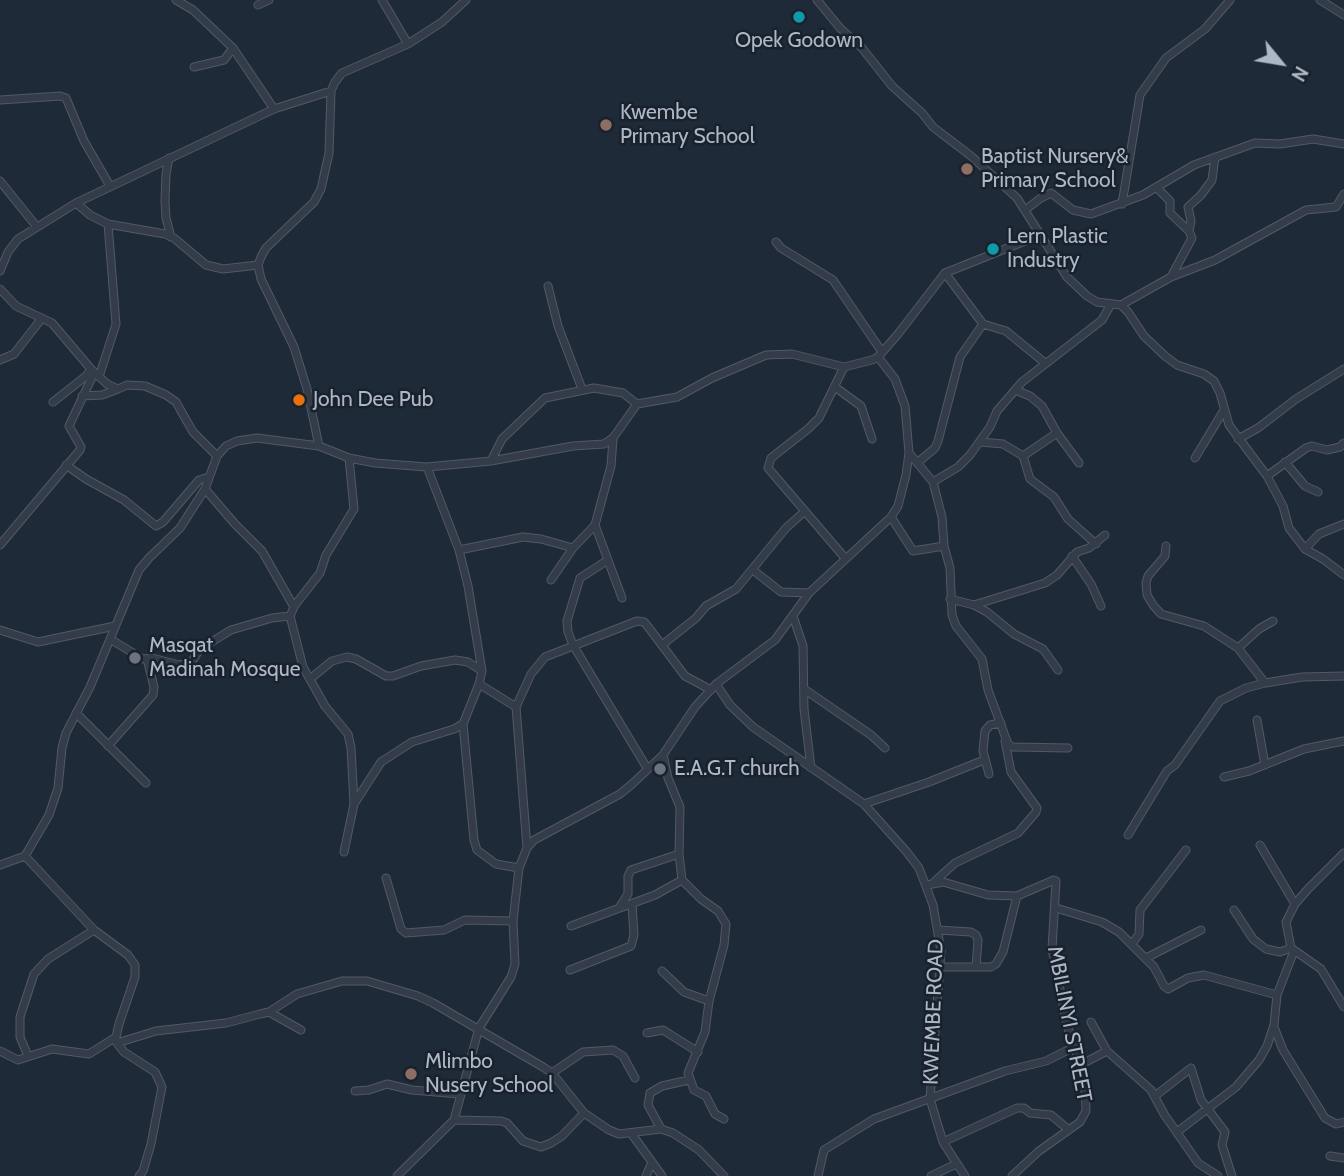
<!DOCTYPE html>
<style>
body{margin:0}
#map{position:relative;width:1344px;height:1176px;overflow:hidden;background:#1f2a38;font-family:Cabin,sans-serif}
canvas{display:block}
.north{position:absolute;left:1246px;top:28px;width:70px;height:70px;-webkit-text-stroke:5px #19212d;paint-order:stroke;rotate:120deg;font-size:19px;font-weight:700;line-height:28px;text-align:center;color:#adb7c5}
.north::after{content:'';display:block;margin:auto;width:24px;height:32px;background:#adb7c5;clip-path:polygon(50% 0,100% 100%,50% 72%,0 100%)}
</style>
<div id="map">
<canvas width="1344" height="1176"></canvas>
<div class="north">N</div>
</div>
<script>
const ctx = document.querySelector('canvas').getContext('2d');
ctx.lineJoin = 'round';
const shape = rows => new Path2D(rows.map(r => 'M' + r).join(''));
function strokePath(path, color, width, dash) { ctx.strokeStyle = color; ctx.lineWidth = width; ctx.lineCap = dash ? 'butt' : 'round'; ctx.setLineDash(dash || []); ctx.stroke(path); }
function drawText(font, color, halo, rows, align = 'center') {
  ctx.font = font + ' Cabin,sans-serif'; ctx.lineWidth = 5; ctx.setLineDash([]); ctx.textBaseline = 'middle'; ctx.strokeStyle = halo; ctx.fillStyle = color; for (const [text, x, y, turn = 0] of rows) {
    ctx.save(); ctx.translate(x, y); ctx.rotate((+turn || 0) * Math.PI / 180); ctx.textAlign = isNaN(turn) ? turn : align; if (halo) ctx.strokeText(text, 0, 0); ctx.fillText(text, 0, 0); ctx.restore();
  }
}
const minor = shape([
 [176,0,193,10,233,48,274,109],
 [382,0,408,44],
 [817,0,840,28,862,48,892,86,922,113,933,127,971,156,1017,198,1067,277,1087,296,1097,302,1121,305,1128,312,1144,336,1165,356,1177,365,1204,374,1214,381,1220,393,1229,425,1267,476,1283,506,1289,528,1305,549,1323,559,1344,575],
 [1320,0,1344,15],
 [258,5,269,0],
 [194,67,224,60,233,48],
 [0,100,60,96,66,98,84,141,110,186],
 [169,158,166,174,165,201,166,218,171,237],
 [0,181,37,227],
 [1156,187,1170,201,1170,213,1189,231,1192,238,1171,277],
 [76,203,90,215,108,224,165,234,174,238,206,265,223,269,258,265],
 [1122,204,1140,95,1166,58,1205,29,1230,0],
 [1025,210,1041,198,1051,193,1073,210,1091,214,1143,195,1194,165,1255,143,1280,144,1313,139,1344,144],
 [1189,231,1191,221,1188,207,1201,195,1212,180,1215,157],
 [776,242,781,248,833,280,882,352],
 [0,271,8,252,18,239,76,203,274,109,331,91],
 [945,273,983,324,1006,331,1045,363],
 [548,286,558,326,582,389],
 [0,289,16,306,52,323,91,369,107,384,118,389,127,385,145,386,166,395,176,402,193,432,217,456],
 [1121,305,1171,277,1215,260,1306,210,1336,207,1344,194],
 [0,360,14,354,42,318],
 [844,367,819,418,808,429,771,458,768,468,845,558],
 [99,377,116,324,108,224],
 [835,387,861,406,872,439],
 [1015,390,1030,396,1042,406,1057,433,1079,463],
 [82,396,102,395,118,389],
 [53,402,86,376,91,369],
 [1238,439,1258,428,1296,399,1344,369],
 [981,442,1003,444,1023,456,1057,433],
 [319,446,307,389,294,347,261,279,258,265,261,257,266,248,314,202,321,189,329,153,331,91,335,82,342,73,408,44,442,22,466,0],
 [909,453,933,482,942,517,944,546,950,568,952,615,956,626,982,659,988,690,1008,744,1013,747,1068,748],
 [1023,456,1030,479,1054,497,1068,519,1096,544],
 [349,458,354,509,326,555,320,573,295,605,290,616,303,667,325,706,348,734,351,748,354,804],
 [1195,458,1224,410],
 [491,461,502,439,545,398,594,388,623,393,637,404],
 [1285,462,1305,486,1318,492],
 [917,463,935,448,938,441,960,357,983,324],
 [66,465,86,479,124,500,156,526,163,522,199,480,209,477],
 [1267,476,1306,448,1312,446,1327,450,1340,447,1344,443],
 [933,482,958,467,970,455,990,427,997,411,1022,382,1102,320,1111,304],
 [205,489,235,524,262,551,294,607],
 [891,517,913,551,944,546],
 [595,525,622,598],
 [0,545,80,450,81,447,69,426,94,373],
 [1166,546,1165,556,1148,576,1146,583,1147,595,1153,605,1161,614,1204,626,1238,648,1265,683],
 [1305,549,1319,534,1344,524],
 [459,550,523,537,541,539,573,548],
 [1072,556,1091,584,1101,606],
 [608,560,580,578,567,621,568,632,573,645,647,768],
 [753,570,781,592,809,593],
 [551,580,573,548,595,525,611,466,613,439],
 [950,599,974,605,987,612,1014,634,1043,649,1058,670],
 [974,605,1045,583,1057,575,1077,552,1089,548,1105,535],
 [793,616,803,646,804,709,811,768],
 [0,630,38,642,115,626],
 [110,639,143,659,152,658,179,665,191,663,200,649,231,630,272,618,290,616],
 [662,645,696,618,706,606,736,589,786,528,804,512],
 [1238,648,1259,629,1273,621],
 [310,679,332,661,347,657,356,659,386,676,393,676,421,666,455,660,468,662,482,671],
 [479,684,516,707,527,848],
 [716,684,730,705,753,727,864,804,906,851,919,868,933,905,941,951,930,1099,943,1142,965,1176],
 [804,689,871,735,885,748],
 [516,707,531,674,545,657,637,621,644,622,649,628,685,676,711,690],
 [76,713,146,783],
 [1257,720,1265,765],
 [463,724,474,840,477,850,496,864,519,868],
 [108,746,153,695,154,687,147,659],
 [663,755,668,778,680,807,679,854,682,880,701,899,718,911,726,924,724,945,709,1001,705,1032,688,1073,694,1090,706,1096,715,1114,724,1119],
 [989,774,983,751,985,731,990,725,1001,723],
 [1224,777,1249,771,1304,749,1344,741],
 [864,804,929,782,984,760],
 [1128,835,1167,771,1175,765,1220,701,1246,688,1265,683,1302,677,1344,676],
 [1260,845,1295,904],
 [344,852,354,804,381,762,412,742,454,729,463,724,479,684,482,671,468,586,459,550,427,467],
 [1344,853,1308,889,1295,904,1286,922,1291,948,1321,969,1344,1007],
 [0,865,25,856],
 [386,878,401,929,406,933,444,930,465,920,513,921],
 [934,882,955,863,1018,833,1036,812,1037,808,1011,772,1005,741],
 [927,885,943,882,988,895,1017,896,1054,880,1056,881,1052,949,1067,1025,1080,1065,1085,1087,1086,1111,1080,1122,1039,1151,1012,1176],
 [619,908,628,894,628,876,631,870,679,854],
 [1056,908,1102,922,1119,932,1154,967,1164,986,1168,989,1188,978,1204,975,1277,995],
 [1234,910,1253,939,1266,949,1280,952,1291,948],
 [571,926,655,895,682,880],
 [938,930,971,932,976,935,978,940,976,967],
 [1132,944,1139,934,1140,910,1186,850],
 [1146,958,1201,930],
 [940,967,991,967,996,964,1003,952,1017,896],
 [570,970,631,946,634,935,632,904],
 [662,971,684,992,709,1001],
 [269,1012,301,1030],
 [1091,1022,1107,1051,1151,1090,1164,1114,1198,1163,1218,1176],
 [1274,1027,1283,1050,1325,1118,1336,1124,1344,1122],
 [647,1033,663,1030,698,1052],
 [117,1043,156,1031,226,1023,260,1014,269,1012,297,994,342,981,367,981,418,996,433,1003,543,1067,552,1073,584,1113,609,1130,619,1134,661,1129,673,1133,699,1150,724,1176],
 [0,1051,18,1060,52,1049,89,1054,116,1037],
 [28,1056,20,1037,20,1017,34,974,48,959,94,930],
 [1080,1065,1107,1051],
 [552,1073,583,1052,613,1050,623,1056,635,1078],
 [355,1091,369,1090,387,1084,412,1090,460,1094],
 [1155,1096,1191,1068,1201,1100,1225,1132,1222,1145,1232,1176],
 [454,1120,501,1121,507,1123,523,1141,541,1147,551,1143,562,1136,584,1113],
 [661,1129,648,1105,650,1093,662,1086,689,1080],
 [1177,1132,1236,1087,1259,1060,1267,1046,1274,1025,1277,995,1294,951],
 [631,1133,662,1176],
 [943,1142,1017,1108,1024,1108,1030,1113,1051,1115,1069,1130],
 [1330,1156,1344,1158],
 [139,1176,143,1171,151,1144,162,1087,155,1072,124,1052,117,1043,116,1037,119,1024,135,977,135,965,128,955,94,930,25,856,49,815,58,788,62,748,66,733,90,687,139,570,149,558,180,528,205,489,217,456,226,446,237,441,257,438,319,446,349,458,375,463,427,467,491,461,573,446,604,444,613,438,637,404,677,397,712,378,766,355,792,354,844,367,872,360,878,357,898,334,945,273,1040,235],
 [397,1176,454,1120,479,1028,511,977,515,964,513,921,519,868,527,848,534,840,620,794,631,785,663,755,695,707,716,684,775,640,809,593,891,517,898,506,906,475,909,453,905,406,895,379,878,357],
 [646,1176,652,1162],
 [818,1176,824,1150,874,1119,1005,1071,1046,1061,1074,1047],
 [931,1176,956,1164]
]);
strokePath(minor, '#505a66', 9);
strokePath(minor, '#333c48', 7);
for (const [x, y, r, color] of [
 [799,17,7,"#0f9aa8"],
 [606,125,7,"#8d6e63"],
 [967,169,7,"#8d6e63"],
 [993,249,7,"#0f9aa8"],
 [299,400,7,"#e8710a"],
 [135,658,7,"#6b7280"],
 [660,769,7,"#6b7280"],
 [411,1074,7,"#8d6e63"]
]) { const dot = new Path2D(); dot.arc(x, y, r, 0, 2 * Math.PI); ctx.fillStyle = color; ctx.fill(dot); strokePath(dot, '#19212d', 2.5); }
drawText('21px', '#adb7c5', '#19212d', [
 ["Opek Godown",799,41,"center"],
 ["Kwembe",620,113],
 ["Primary School",620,137],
 ["Baptist Nursery&",981,157],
 ["Primary School",981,181],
 ["Lern Plastic",1007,237],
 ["Industry",1007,261],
 ["John Dee Pub",313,400],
 ["Masqat",149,646],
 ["Madinah Mosque",149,670],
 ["E.A.G.T church",674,769],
 ["Mlimbo",425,1062],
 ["Nusery School",425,1086]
], 'left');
drawText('21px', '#adb7c5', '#19212d', [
 ["KWEMBE ROAD",934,1012,-88],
 ["MBILINYI STREET",1069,1024,79]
]);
</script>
